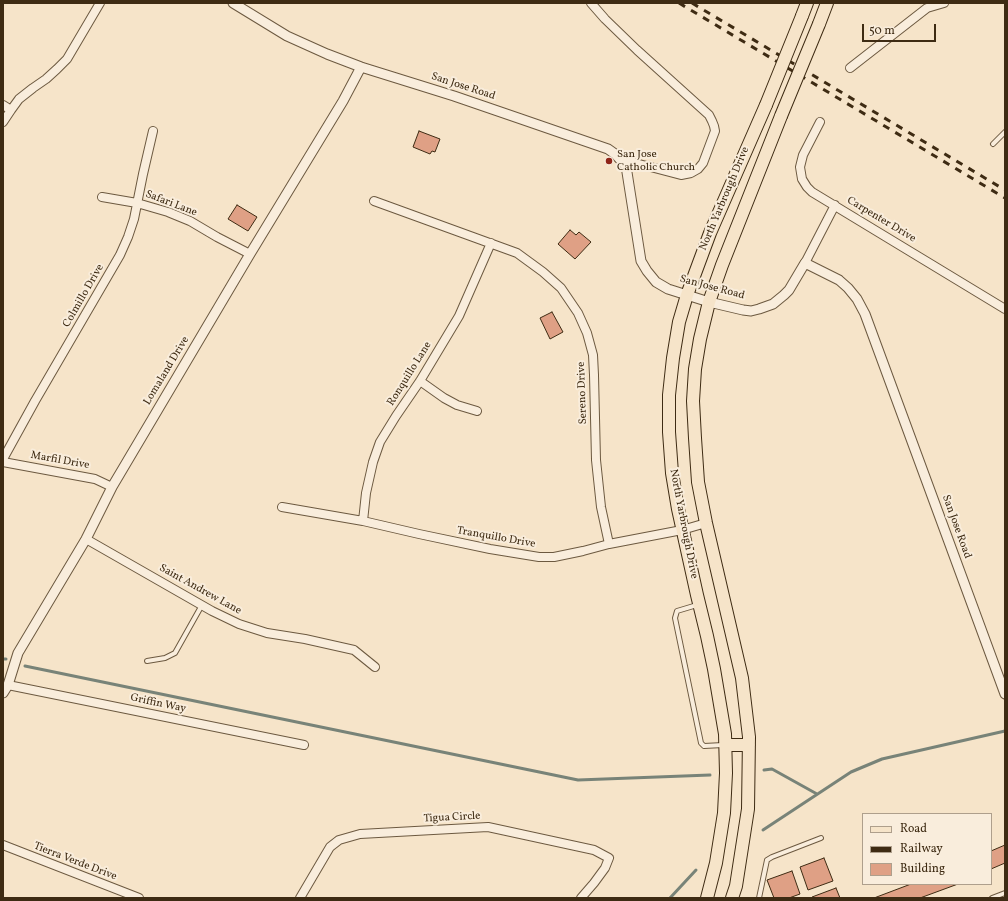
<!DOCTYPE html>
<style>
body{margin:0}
#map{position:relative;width:1008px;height:901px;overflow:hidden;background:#f6e4c9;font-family:Vollkorn,serif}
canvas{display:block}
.frame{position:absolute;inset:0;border:4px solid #3e2b13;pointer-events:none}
.legend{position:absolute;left:862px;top:813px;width:130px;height:72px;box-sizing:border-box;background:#f9eddc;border:1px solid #ae9f8c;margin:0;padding:5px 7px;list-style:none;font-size:12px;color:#3e2b13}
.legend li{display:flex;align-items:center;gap:8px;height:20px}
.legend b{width:20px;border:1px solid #ae9f8c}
.scale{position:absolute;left:862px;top:24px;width:74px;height:18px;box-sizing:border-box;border:2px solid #3e2b13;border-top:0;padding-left:5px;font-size:12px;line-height:14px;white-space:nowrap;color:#3e2b13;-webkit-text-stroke:3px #f9eddc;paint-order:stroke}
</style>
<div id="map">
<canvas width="1008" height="901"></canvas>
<div class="frame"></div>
<ul class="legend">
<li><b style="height:5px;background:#f6e4c9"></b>Road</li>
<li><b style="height:5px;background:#3e2b13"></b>Railway</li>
<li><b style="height:11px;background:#dfa085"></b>Building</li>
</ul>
<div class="scale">50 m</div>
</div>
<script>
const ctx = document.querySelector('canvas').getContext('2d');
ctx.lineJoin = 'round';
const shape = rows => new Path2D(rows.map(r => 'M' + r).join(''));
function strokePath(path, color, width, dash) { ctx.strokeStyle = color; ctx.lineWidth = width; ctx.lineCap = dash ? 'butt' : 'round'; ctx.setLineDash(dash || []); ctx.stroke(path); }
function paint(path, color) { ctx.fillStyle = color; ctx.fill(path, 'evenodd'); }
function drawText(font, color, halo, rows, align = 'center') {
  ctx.font = font + ' Vollkorn,serif'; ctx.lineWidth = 4; ctx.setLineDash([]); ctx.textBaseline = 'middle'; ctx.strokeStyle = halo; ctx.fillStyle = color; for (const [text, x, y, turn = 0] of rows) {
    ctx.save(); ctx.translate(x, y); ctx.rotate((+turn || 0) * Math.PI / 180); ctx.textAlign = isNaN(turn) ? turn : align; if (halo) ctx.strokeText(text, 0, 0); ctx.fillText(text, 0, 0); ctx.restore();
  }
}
strokePath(shape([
 [3,659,6,659],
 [25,666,578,780,710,775],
 [764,770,772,769,817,794],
 [763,830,851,772,882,759,1005,731],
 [670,898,696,870]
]), '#788378', 3);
const building = shape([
 [419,131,440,139,435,152,432,151,430,154,413,147,419,131],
 [237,205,257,217,248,231,228,219,237,205],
 [570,230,576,235,579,232,591,242,575,259,558,244,570,230],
 [552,312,563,332,550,339,540,318,552,312],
 [1005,845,1005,863,991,869,991,851,1005,845],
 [824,858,833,881,808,890,800,867,824,858],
 [792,871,800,894,789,898,774,898,767,880,792,871],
 [911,884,958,884,920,898,874,898,911,884],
 [836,888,840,898,812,898,812,897,836,888]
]);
paint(building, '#dfa085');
strokePath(building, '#3e2b13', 1);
const service = shape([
 [993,144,1005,132],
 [697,605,677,611,675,618,701,743,704,746,723,745],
 [147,661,165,658,175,653,202,605],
 [759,898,767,860,772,857,821,838],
 [992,898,1005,893]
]);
const minor = shape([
 [591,3,605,19,637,50,709,115,712,121,714,126,715,131,703,163,698,169,691,173,681,175,620,159],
 [850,68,927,8,944,3],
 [3,105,11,110],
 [3,122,11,110,19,99,33,88,46,79,57,69,67,59,100,3],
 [820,122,803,155,800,167,802,179,807,187,812,192,1005,309],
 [102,197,137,203,168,212,190,221,217,237,250,254],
 [374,201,517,253,543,272,561,288,578,313,587,333,593,355,594,375,596,460,601,507,609,544],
 [805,263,835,205],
 [420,381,444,398,457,405,477,411],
 [3,459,35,401,120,255,128,237,134,219,143,174,153,131],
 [3,462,95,479,112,487],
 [282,507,363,521,419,534,490,549,539,557,554,557,583,551,609,544,682,530,706,523],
 [363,521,366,493,373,462,380,442,396,416,420,381,459,316,491,243],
 [86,539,212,611,239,624,267,633,305,639,354,650,375,667],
 [8,685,304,745],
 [3,845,139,898],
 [300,898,330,847,339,840,360,834,488,827,594,850,609,858,605,868,594,883,581,898]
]);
const tertiary = shape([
 [233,3,287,36,327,54,361,67,454,96,521,119,608,149,615,154,626,166,641,261,647,271,656,282,668,289,709,302,743,310,751,311,759,309,773,304,784,295,789,290,805,263,839,280,848,288,857,299,865,314,1005,694],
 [3,693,8,685,18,653,86,539,112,487,250,254,343,101,361,67]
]);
const primary = shape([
 [802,16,807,3],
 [819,24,827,3],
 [725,745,749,745],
 [707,898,716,863,724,813,726,773,725,734,714,669,707,636,697,595,678,509,672,473,669,432,669,395,673,358,679,322,687,295,710,233,766,105],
 [732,898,736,886,748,809,749,737,742,678,706,523,698,482,695,438,693,401,695,369,700,339,709,302,722,265,781,116]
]);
strokePath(service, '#6c5940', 6);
strokePath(minor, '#6c5940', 10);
strokePath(tertiary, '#6c5940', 11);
strokePath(primary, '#3e2b13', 14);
strokePath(service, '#f9eddc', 4);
strokePath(minor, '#f9eddc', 8);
strokePath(tertiary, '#f9eddc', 9);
strokePath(primary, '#f6e4c9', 12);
strokePath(shape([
 [679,3,1005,198],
 [692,3,1005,190]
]), '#3e2b13', 3, [7, 7]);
const primaryBridge = shape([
 [766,105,802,16],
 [781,116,819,24]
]);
strokePath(primaryBridge, '#3e2b13', 14, []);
strokePath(primaryBridge, '#f6e4c9', 12);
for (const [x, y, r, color] of [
 [609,161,4,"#8f2418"]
]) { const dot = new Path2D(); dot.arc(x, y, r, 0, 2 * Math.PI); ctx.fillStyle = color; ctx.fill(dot); strokePath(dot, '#f9eddc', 1.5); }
drawText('11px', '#3e2b13', '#f9eddc', [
 ["San Jose Road",463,87,18],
 ["North Yarbrough Drive",725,199,-67],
 ["Safari Lane",171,204,21],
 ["Carpenter Drive",881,220,31],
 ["San Jose Road",712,288,15],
 ["Colmillo Drive",84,296,-60],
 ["Lomaland Drive",167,371,-59],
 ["Ronquillo Lane",410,374,-58],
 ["Sereno Drive",583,393,-92],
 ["Marfil Drive",60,461,10],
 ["North Yarbrough Drive",683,524,79],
 ["San Jose Road",956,527,70],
 ["Tranquillo Drive",496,538,10],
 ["Saint Andrew Lane",200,590,29],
 ["Griffin Way",158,704,12],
 ["Tigua Circle",452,818,-3],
 ["Tierra Verde Drive",75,862,21]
]);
drawText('11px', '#3e2b13', '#f9eddc', [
 ["San Jose",617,155],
 ["Catholic Church",617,168]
], 'left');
</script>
